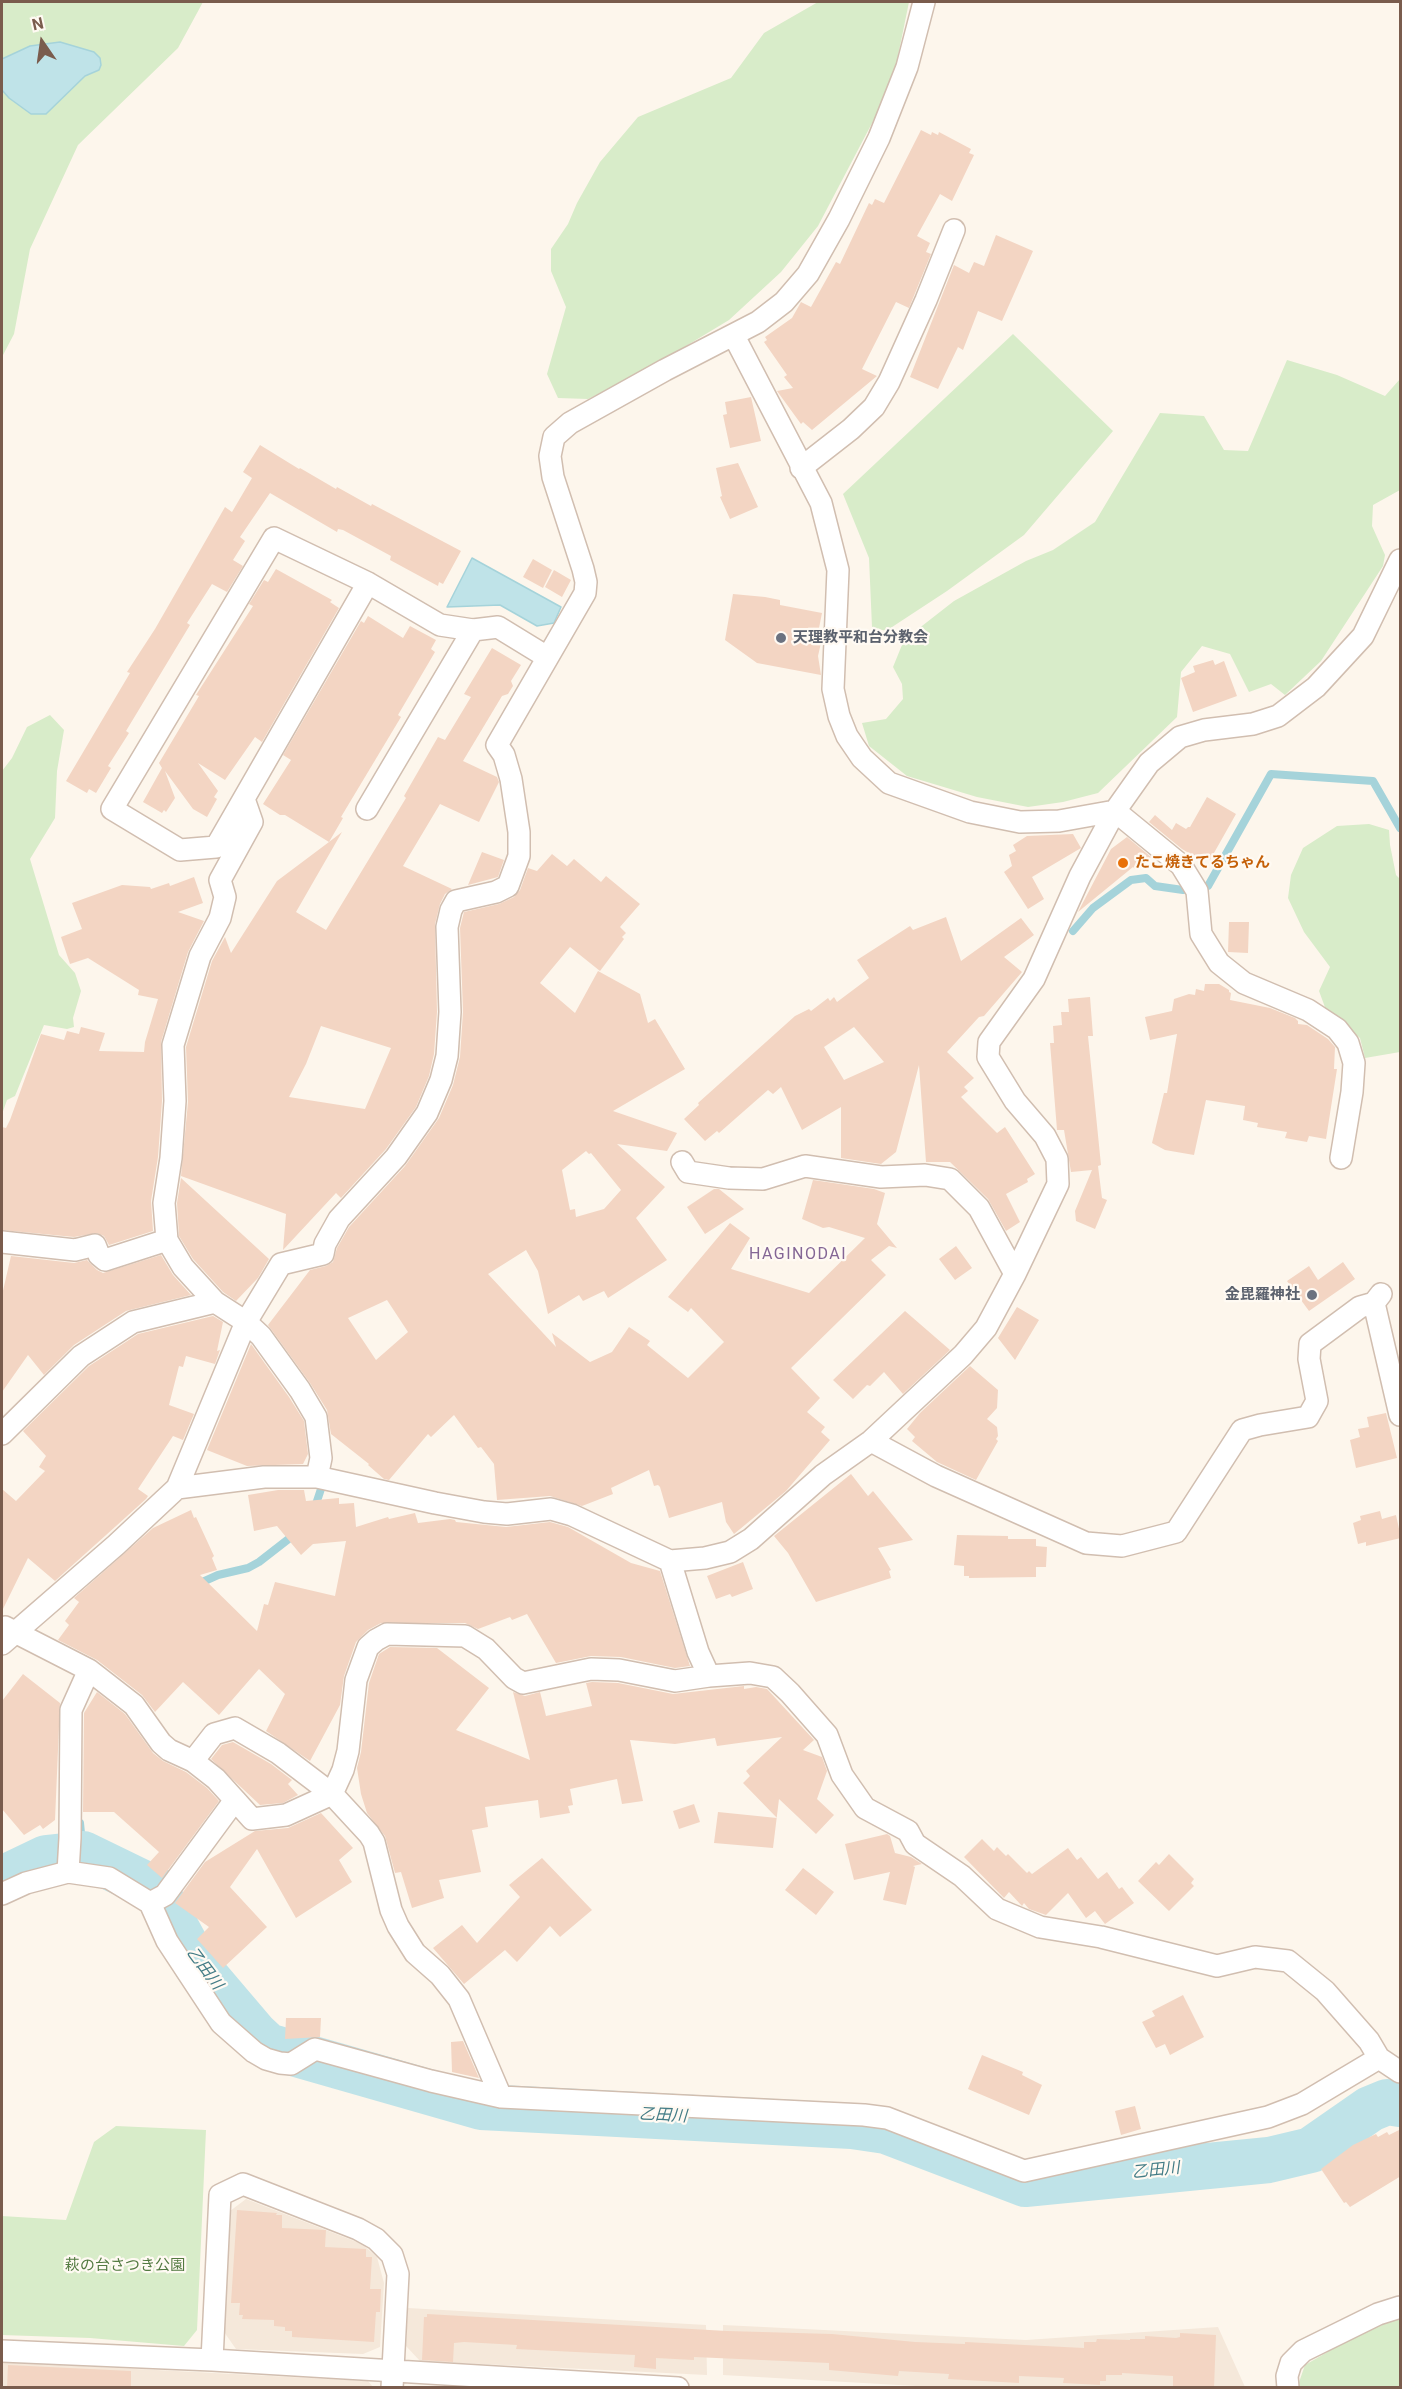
<!DOCTYPE html>
<meta charset="utf-8">
<style>
body{margin:0}
#map{position:relative;width:1402px;height:2389px;overflow:hidden;background:#fdf6ec;font-family:Roboto,sans-serif}
canvas{display:block}
.frame{position:absolute;inset:0;border:3px solid #7a5c4d;pointer-events:none}
.north{position:absolute;left:12px;top:12px;width:60px;height:60px;-webkit-text-stroke:4px #fffaf3;paint-order:stroke;rotate:347deg;font-size:16px;font-weight:700;line-height:24px;text-align:center;color:#7a5c4d}
.north::after{content:'';display:block;margin:auto;width:21px;height:27px;background:#7a5c4d;clip-path:polygon(50% 0,100% 100%,50% 72%,0 100%)}
</style>
<div id="map">
<canvas width="1402" height="2389"></canvas>
<div class="frame"></div>
<div class="north">N</div>
</div>
<script>
const ctx = document.querySelector('canvas').getContext('2d');
ctx.lineJoin = 'round';
function paint(path, color) { ctx.fillStyle = color; ctx.fill(path, 'evenodd'); }
const shape = rows => new Path2D(rows.map(r => 'M' + r).join(''));
function strokePath(path, color, width, dash) { ctx.strokeStyle = color; ctx.lineWidth = width; ctx.lineCap = dash ? 'butt' : 'round'; ctx.setLineDash(dash || []); ctx.stroke(path); }
function drawText(font, color, halo, rows, align = 'center') {
  ctx.font = font + ' Roboto,"Noto Sans JP",sans-serif'; ctx.lineWidth = 4.5; ctx.setLineDash([]); ctx.textBaseline = 'middle'; ctx.strokeStyle = halo; ctx.fillStyle = color; for (const [text, x, y, turn = 0] of rows) {
    ctx.save(); ctx.translate(x, y); ctx.rotate((+turn || 0) * Math.PI / 180); ctx.textAlign = isNaN(turn) ? turn : align; if (halo) ctx.strokeText(text, 0, 0); ctx.fillText(text, 0, 0); ctx.restore();
  }
}
paint(shape([
 [246,2199,362,2244,377,2257,384,2283,380,2347,363,2354,236,2349,224,2332,230,2211],
 [408,2308,706,2325,707,2375,420,2361,406,2346],
 [723,2325,1026,2340,1218,2327,1245,2387,951,2388,723,2375],
 [2,2362,368,2381,373,2387,2,2387]
]), '#f5e8da');
paint(shape([
 [2,2,203,2,178,48,78,145,30,249,14,334,2,357],
 [818,2,909,2,892,85,818,226,781,272,729,320,638,375,588,399,558,398,547,374,566,307,551,271,551,249,568,224,577,203,600,162,638,117,731,78,764,33],
 [1013,334,1113,431,1024,535,947,591,886,631,872,627,869,558,843,494],
 [1287,360,1337,375,1385,396,1400,379,1400,490,1373,505,1372,526,1385,555,1383,566,1321,661,1285,695,1271,684,1249,692,1230,654,1202,646,1181,672,1177,717,1098,793,1063,802,1028,807,977,797,907,776,869,746,862,723,886,719,903,699,902,684,893,667,904,640,954,601,1026,561,1053,550,1095,522,1160,413,1204,416,1224,450,1248,451],
 [50,715,64,730,57,771,55,818,30,859,59,955,75,973,81,991,73,1018,74,1027,67,1029,44,1025,15,1096,7,1100,2,1114,2,771,12,758,27,727],
 [1369,824,1389,830,1390,845,1396,875,1400,879,1400,1052,1365,1058,1360,1038,1326,1010,1319,991,1330,967,1304,932,1288,898,1291,875,1303,848,1337,826],
 [116,2126,206,2130,197,2330,184,2346,90,2338,2,2335,2,2216,66,2220,94,2142],
 [1400,2318,1400,2387,1297,2388,1305,2365,1338,2346,1390,2321]
]), '#d8ecc9');
const water = shape([
 [60,42,94,52,100,58,101,65,99,70,85,76,46,114,31,114,9,98,2,90,2,59,30,46,60,42],
 [472,558,561,607,554,623,537,626,500,605,447,607,472,558]
]);
paint(water, '#bfe3e8');
strokePath(water, '#a5d3da', 1.5);
strokePath(shape([
 [1073,931,1093,908,1131,880,1146,878,1155,886,1183,890,1208,886,1271,774,1373,781,1400,828],
 [315,1507,322,1486],
 [198,1584,218,1575,248,1568,259,1562,295,1534],
 [80,1823,83,1854]
]), '#a5d3da', 8);
strokePath(shape([
 [2,1879,46,1858,83,1854,155,1889,197,1966,254,2033,268,2046,481,2107,852,2126,886,2131,1025,2184,1269,2160,1311,2150,1370,2109,1387,2102,1400,2104]
]), '#bfe3e8', 46);
paint(shape([
 [921,130,931,135,932,132,938,135,939,132,971,149,969,153,974,155,952,201,940,194,917,236,930,243,926,252,931,254,909,308,896,302,862,369,877,376,812,430,803,422,801,424,777,391,793,388,784,377,787,375,764,342,767,340,765,337,792,318,801,302,811,307,836,262,840,264,869,203,872,205,875,199,884,203],
 [996,235,1033,251,1002,321,978,311,963,350,958,347,938,389,910,377,954,265,969,273,974,262,984,266],
 [751,397,761,441,730,448,723,415,727,414,725,402],
 [260,445,299,469,300,468,336,489,337,487,371,506,372,504,461,551,443,584,439,582,438,586,390,560,391,556,343,530,338,529,337,532,270,493,240,537,245,541,233,560,243,566,227,592,212,584,187,623,190,625,126,731,129,733,108,766,111,768,96,793,89,789,87,793,66,781,130,673,127,672,155,629,225,507,232,512,252,478,243,472],
 [738,463,758,507,730,519,720,497,722,496,716,468],
 [533,559,552,570,543,588,523,577],
 [276,569,332,600,330,602,339,608,262,742,255,737,225,780,198,763,218,791,214,797,217,799,207,817,193,809,165,771,175,798,166,812,164,810,162,813,143,802,162,768,159,763,199,696,196,695,253,606,249,604,264,580,268,582],
 [554,570,571,580,562,597,545,587],
 [733,594,765,597,780,600,780,605,822,613,818,633,823,634,818,656,821,675,757,663,725,640],
 [368,616,403,638,410,626,436,640,431,649,435,652,398,715,401,717,341,817,343,818,329,842,342,832,296,912,326,930,406,798,404,796,438,737,445,740,471,697,464,694,492,648,521,665,511,681,513,686,508,694,502,696,463,761,497,777,499,782,479,822,440,804,403,866,452,889,445,894,440,904,435,924,437,1012,434,1054,429,1076,416,1107,386,1149,341,1198,336,1193,283,1250,286,1214,181,1176,188,1102,186,1047,212,961,225,937,231,953,277,881,329,842,285,815,280,815,263,804,291,760,283,755,361,621,364,623],
 [321,1026,391,1048,365,1109,289,1097,306,1064],
 [1213,660,1215,665,1224,661,1237,696,1193,712,1181,678,1195,672,1193,666],
 [1207,797,1236,814,1210,860,1201,856,1199,859,1182,849,1149,822,1155,815,1172,830,1176,823,1186,829,1188,827,1190,827],
 [1073,834,1081,848,1032,877,1044,899,1028,909,1004,872,1012,866,1009,855,1016,851,1013,845,1027,836],
 [1127,837,1151,857,1135,869,1133,867,1078,912,1111,849],
 [482,852,504,860,498,877,468,885],
 [552,854,567,866,574,859,601,882,606,876,640,904,620,927,626,933,622,937,624,939,600,971,570,947,540,983,575,1013,598,971,640,994,648,1023,655,1019,685,1069,613,1111,677,1133,667,1151,617,1144,665,1187,636,1218,667,1260,608,1298,604,1291,583,1301,579,1295,548,1314,538,1271,526,1250,488,1274,556,1347,552,1333,590,1362,612,1352,629,1327,650,1341,647,1345,688,1378,724,1342,691,1308,688,1312,668,1297,730,1223,750,1238,731,1269,809,1293,865,1238,829,1227,823,1228,802,1219,813,1180,874,1189,885,1193,877,1224,897,1248,889,1246,871,1260,886,1275,791,1368,820,1398,807,1412,825,1427,821,1432,830,1440,786,1491,734,1534,726,1522,722,1502,669,1518,660,1487,658,1485,654,1486,649,1470,611,1488,613,1494,582,1506,550,1496,497,1500,494,1464,481,1447,478,1448,454,1415,431,1437,428,1434,389,1480,384,1479,368,1465,369,1464,331,1434,327,1410,310,1383,268,1325,310,1270,326,1266,333,1262,337,1248,349,1227,405,1166,439,1118,453,1085,460,1057,463,1012,460,928,464,912,499,904,514,897,520,890,528,868,537,871],
 [586,1151,589,1154,591,1153,621,1190,604,1209,576,1217,575,1209,570,1210,562,1170],
 [387,1300,408,1332,376,1360,348,1318],
 [194,877,203,903,178,912,204,921,188,952,161,1042,162,1101,158,1157,151,1201,153,1231,109,1245,104,1236,97,1233,74,1237,2,1230,2,1127,6,1128,10,1120,41,1034,64,1040,67,1031,79,1034,81,1027,105,1033,99,1051,144,1052,145,1042,158,999,138,995,139,990,88,958,70,964,61,937,82,929,72,903,122,885,150,887,151,889,169,883,170,886],
 [946,917,961,961,1021,918,1034,935,1004,957,1022,972,984,1016,979,1017,947,1052,974,1078,964,1087,968,1091,961,1097,997,1133,1005,1127,1035,1174,1027,1179,1028,1182,1006,1194,1020,1222,1006,1231,988,1199,950,1162,926,1162,919,1065,896,1152,881,1164,841,1158,841,1107,802,1130,781,1087,773,1094,768,1090,719,1133,717,1131,705,1141,684,1119,699,1105,698,1103,795,1016,809,1009,811,1011,828,998,830,1001,834,997,837,1002,869,978,857,960,910,926,913,930],
 [854,1027,884,1062,844,1080,824,1047],
 [1229,922,1249,922,1248,953,1228,952],
 [1205,984,1219,984,1229,990,1229,992,1231,993,1230,1000,1270,1008,1295,1018,1298,1021,1298,1024,1307,1025,1328,1039,1335,1047,1334,1069,1337,1069,1326,1139,1309,1136,1307,1142,1285,1138,1287,1132,1257,1127,1258,1123,1243,1120,1245,1106,1206,1100,1194,1155,1165,1150,1152,1143,1164,1093,1167,1093,1177,1034,1150,1040,1145,1017,1172,1011,1174,999,1189,994,1195,995,1196,989,1204,991],
 [1090,997,1093,1036,1088,1036,1101,1165,1098,1166,1102,1198,1107,1200,1095,1229,1076,1221,1075,1211,1092,1170,1071,1172,1064,1130,1057,1130,1050,1043,1054,1043,1053,1026,1062,1025,1061,1012,1069,1012,1068,999],
 [181,1178,269,1259,258,1278,236,1301,223,1292,193,1259,179,1236,177,1203],
 [714,1189,719,1189,744,1209,705,1234,687,1207],
 [956,1246,972,1268,955,1280,939,1259],
 [161,1255,173,1275,191,1295,126,1311,74,1345,44,1375,28,1355,2,1392,2,1295,11,1256,74,1263,87,1260,97,1270,103,1273],
 [1343,1262,1355,1279,1309,1311,1287,1281,1309,1266,1318,1280],
 [1017,1307,1039,1320,1015,1360,998,1338],
 [905,1311,950,1350,903,1394,884,1372,870,1386,867,1385,853,1399,833,1380],
 [213,1316,223,1322,217,1351,220,1350,215,1364,186,1356,183,1367,179,1366,169,1405,194,1414,183,1440,173,1436,138,1489,148,1496,146,1499,55,1581,28,1558,2,1611,2,1489,16,1501,45,1471,39,1467,46,1456,23,1431,89,1366,138,1334],
 [251,1344,289,1397,304,1421,308,1454,303,1464,247,1466,207,1450],
 [970,1366,998,1390,997,1408,987,1419,997,1427,998,1436,996,1439,998,1441,976,1480,937,1462,912,1441,915,1437,907,1429,920,1413],
 [1386,1413,1397,1458,1356,1468,1350,1440,1360,1437,1358,1429,1369,1427,1367,1417],
 [851,1474,868,1496,873,1491,913,1540,878,1548,891,1570,889,1571,891,1578,816,1602,788,1553,774,1536],
 [278,1490,304,1490,306,1501,339,1498,339,1504,354,1503,356,1527,388,1517,389,1519,415,1513,418,1523,450,1519,455,1520,456,1522,506,1527,550,1522,568,1527,631,1563,660,1571,690,1666,675,1668,621,1657,591,1656,556,1663,527,1614,512,1620,510,1617,478,1629,465,1623,381,1623,368,1630,356,1642,344,1676,340,1705,310,1761,266,1731,285,1694,259,1669,219,1715,183,1682,155,1712,142,1695,97,1660,58,1640,69,1625,65,1621,79,1602,74,1598,153,1528,191,1510,194,1518,196,1517,214,1556,212,1558,217,1570,200,1575,257,1631,264,1604,268,1605,275,1582,335,1596,346,1541,313,1544,301,1555,277,1526,254,1531,248,1495],
 [1380,1511,1382,1519,1396,1515,1401,1538,1366,1546,1366,1542,1358,1544,1353,1523,1361,1520,1360,1516],
 [957,1535,1008,1536,1008,1539,1036,1539,1036,1546,1047,1547,1046,1567,1036,1567,1036,1577,969,1578,969,1576,964,1576,964,1566,954,1565],
 [743,1562,753,1589,732,1597,730,1594,716,1599,707,1576],
 [390,1647,437,1648,489,1688,456,1730,530,1760,513,1692,525,1696,540,1692,546,1716,592,1706,586,1683,592,1682,618,1683,673,1694,744,1686,744,1689,756,1687,767,1689,814,1740,803,1750,822,1757,827,1771,817,1799,834,1815,816,1834,779,1799,773,1848,714,1843,718,1812,777,1818,743,1783,750,1776,746,1771,782,1737,717,1746,715,1738,675,1744,630,1740,643,1801,622,1804,617,1779,570,1789,573,1805,568,1806,570,1813,540,1818,538,1800,485,1807,488,1827,472,1830,481,1872,439,1880,444,1898,412,1908,401,1872,395,1873,385,1836,367,1813,361,1794,357,1768,361,1752,369,1683,379,1654],
 [23,1674,60,1703,55,1820,43,1829,40,1825,24,1835,2,1809,2,1701],
 [97,1692,125,1714,153,1753,163,1761,186,1772,207,1788,219,1801,162,1878,147,1865,159,1852,114,1812,83,1812,84,1713],
 [233,1742,271,1764,292,1780,288,1784,298,1795,283,1803,260,1805,211,1759,222,1745],
 [694,1804,700,1822,679,1829,673,1811],
 [321,1813,353,1848,339,1860,352,1882,296,1918,257,1849,230,1887,267,1927,223,1968,197,1939,209,1927,175,1903,205,1862,255,1831,288,1828],
 [887,1834,890,1836,895,1853,911,1857,922,1864,913,1866,915,1867,906,1905,883,1900,890,1872,854,1880,845,1844],
 [982,1839,994,1851,997,1847,1006,1856,1008,1854,1027,1873,1029,1871,1032,1874,1068,1848,1077,1860,1081,1857,1098,1879,1107,1872,1119,1889,1122,1887,1134,1903,1105,1924,1095,1911,1086,1918,1068,1893,1046,1915,1029,1909,1024,1903,1022,1906,1009,1892,1004,1898,964,1857],
 [1169,1854,1194,1879,1191,1883,1194,1886,1169,1911,1138,1881,1156,1862,1159,1865],
 [542,1858,592,1910,560,1937,550,1926,517,1962,505,1950,464,1984,433,1948,462,1925,477,1943,520,1897,509,1885],
 [803,1868,834,1892,816,1915,785,1890],
 [1183,1995,1204,2037,1170,2055,1165,2044,1156,2048,1142,2022,1155,2016,1152,2011],
 [286,2018,321,2018,320,2037,285,2039],
 [463,2041,479,2078,452,2072,451,2042],
 [982,2055,1023,2072,1022,2075,1042,2085,1029,2115,968,2089],
 [1135,2106,1141,2129,1121,2135,1115,2111],
 [1401,2129,1401,2176,1350,2207,1346,2202,1344,2203,1321,2169,1353,2145,1376,2134,1378,2137,1387,2132,1389,2135],
 [237,2210,277,2213,276,2215,282,2215,282,2228,326,2230,325,2247,366,2249,366,2257,372,2257,370,2289,381,2289,380,2312,376,2312,374,2342,292,2337,292,2331,285,2331,285,2327,274,2326,274,2320,242,2319,243,2315,239,2315,240,2303,231,2303],
 [427,2314,727,2331,832,2334,915,2342,965,2344,965,2342,1084,2348,1084,2342,1096,2342,1097,2339,1130,2340,1130,2339,1145,2339,1145,2336,1176,2338,1180,2337,1180,2333,1216,2335,1214,2388,1173,2388,1173,2376,1122,2373,1122,2375,1106,2375,1106,2381,1100,2381,1100,2385,1063,2383,1064,2378,1019,2376,1019,2383,948,2379,949,2374,899,2371,898,2376,829,2370,829,2363,694,2357,694,2360,656,2358,656,2369,634,2367,635,2355,516,2349,517,2345,464,2342,454,2343,453,2362,422,2360,424,2317,427,2317],
 [8,2365,131,2371,131,2388,7,2388]
]), '#f3d5c3');
const street = shape([
 [734,336,821,503,838,570,833,689,839,716,847,736,862,758,889,783,970,812,1020,822,1059,821,1115,811,1181,865,1197,891,1201,934,1219,963,1244,983,1308,1010,1337,1029,1348,1043,1354,1063,1352,1092,1341,1158],
 [801,468,851,429,874,407,889,382,926,300,954,230],
 [368,583,216,847,180,850,112,809,274,538,368,583,440,625,473,630,498,627,547,657],
 [367,809,473,630],
 [682,1162,688,1172,729,1178,763,1179,805,1166,881,1177,925,1175,950,1179,979,1208,1015,1274],
 [167,1240,164,1203,171,1158,175,1101,173,1045,200,956,220,918,225,897,220,880,252,822,244,799],
 [2,1242,75,1250,95,1245,99,1255,105,1260,167,1240,183,1267,215,1302],
 [1381,1294,1374,1303,1400,1415],
 [2,1434,81,1356,133,1322,215,1302,246,1322,261,1336,300,1390,316,1417,321,1458,317,1477],
 [871,1441,936,1476,1086,1543,1122,1546,1176,1532,1242,1430,1260,1425,1308,1417,1317,1401,1309,1359,1310,1344,1360,1307,1374,1303],
 [177,1488,246,1322,281,1264,323,1254,325,1244,339,1219,396,1157,427,1113,441,1080,447,1056,450,1012,447,927,451,910,456,901,496,892,508,886,519,856,519,832,511,779,504,755,497,745,585,593,586,582,583,569,553,477,550,456,554,437,570,423,665,370,758,322,784,302,808,274,839,219,879,138,907,67,924,2],
 [670,1561,698,1652,709,1676,750,1673,773,1677,790,1693,827,1735,842,1775,865,1808,908,1831,915,1844,962,1876,997,1909,1040,1927,1101,1937,1217,1966,1255,1957,1288,1961,1325,1991,1369,2041,1379,2058,1400,2072],
 [5,1627,89,1670,71,1710,70,1838,68,1872],
 [2,1644,116,1545,177,1488,264,1477,317,1477,435,1503,484,1512,507,1514,551,1509,572,1515,670,1561,705,1558,730,1552,751,1539,823,1475,871,1441,963,1355,986,1328,1015,1274,1058,1184,1057,1159,1045,1136,1015,1101,988,1057,989,1042,1034,979,1080,876,1115,811,1149,763,1180,737,1204,730,1253,724,1278,716,1316,687,1363,636,1400,560],
 [89,1670,134,1705,161,1743,169,1750,193,1761,216,1779,235,1800,165,1895,150,1903],
 [193,1761,214,1734,235,1728,278,1753,332,1794,343,1770,348,1751,356,1680,368,1647,376,1640,387,1634,465,1636,486,1649,514,1678,523,1683,591,1669,619,1670,675,1681,709,1676],
 [235,1800,252,1819,286,1815,332,1794,369,1834,374,1842,391,1910,398,1926,415,1953,440,1975,459,1999,501,2097],
 [2,1894,26,1883,68,1872,109,1878,150,1903,167,1941,221,2023,254,2052,266,2059,280,2063,291,2064,315,2049,431,2081,501,2097,864,2115,887,2118,1024,2171,1268,2117,1302,2104,1379,2058],
 [2,2351,212,2360,678,2388],
 [212,2360,220,2195,243,2184,358,2229,376,2239,392,2255,398,2274,392,2388],
 [1288,2388,1287,2376,1291,2363,1303,2351,1378,2314,1400,2307]
]);
strokePath(street, '#d1beb0', 24);
strokePath(street, '#fff', 21);
for (const [x, y, r, color] of [
 [781,638,6,"#6b7280"],
 [1123,863,6,"#e8710a"],
 [1312,1295,6,"#6b7280"]
]) { const dot = new Path2D(); dot.arc(x, y, r, 0, 2 * Math.PI); ctx.fillStyle = color; ctx.fill(dot); strokePath(dot, '#fffaf3', 2); }
drawText('bold 15px', '#5b616d', '#fffaf3', [
 ["天理教平和台分教会",793,638],
 ["金毘羅神社",1300,1295,"right"]
], 'left');
drawText('bold 15px', '#c56008', '#fffaf3', [
 ["たこ焼きてるちゃん",1135,863]
], 'left');
drawText('15px', '#537a41', '#fffaf3', [
 ["萩の台さつき公園",125,2266]
]);
ctx.letterSpacing = '1.5px';
drawText('16px', '#846695', '#fffaf3', [
 ["HAGINODAI",798,1255]
]);
ctx.letterSpacing = '0px';
drawText('italic 16px', '#437c86', '#fffaf3', [
 ["乙田川",204,1969,53],
 ["乙田川",663,2116,3],
 ["乙田川",1156,2171,-6]
]);
</script>
